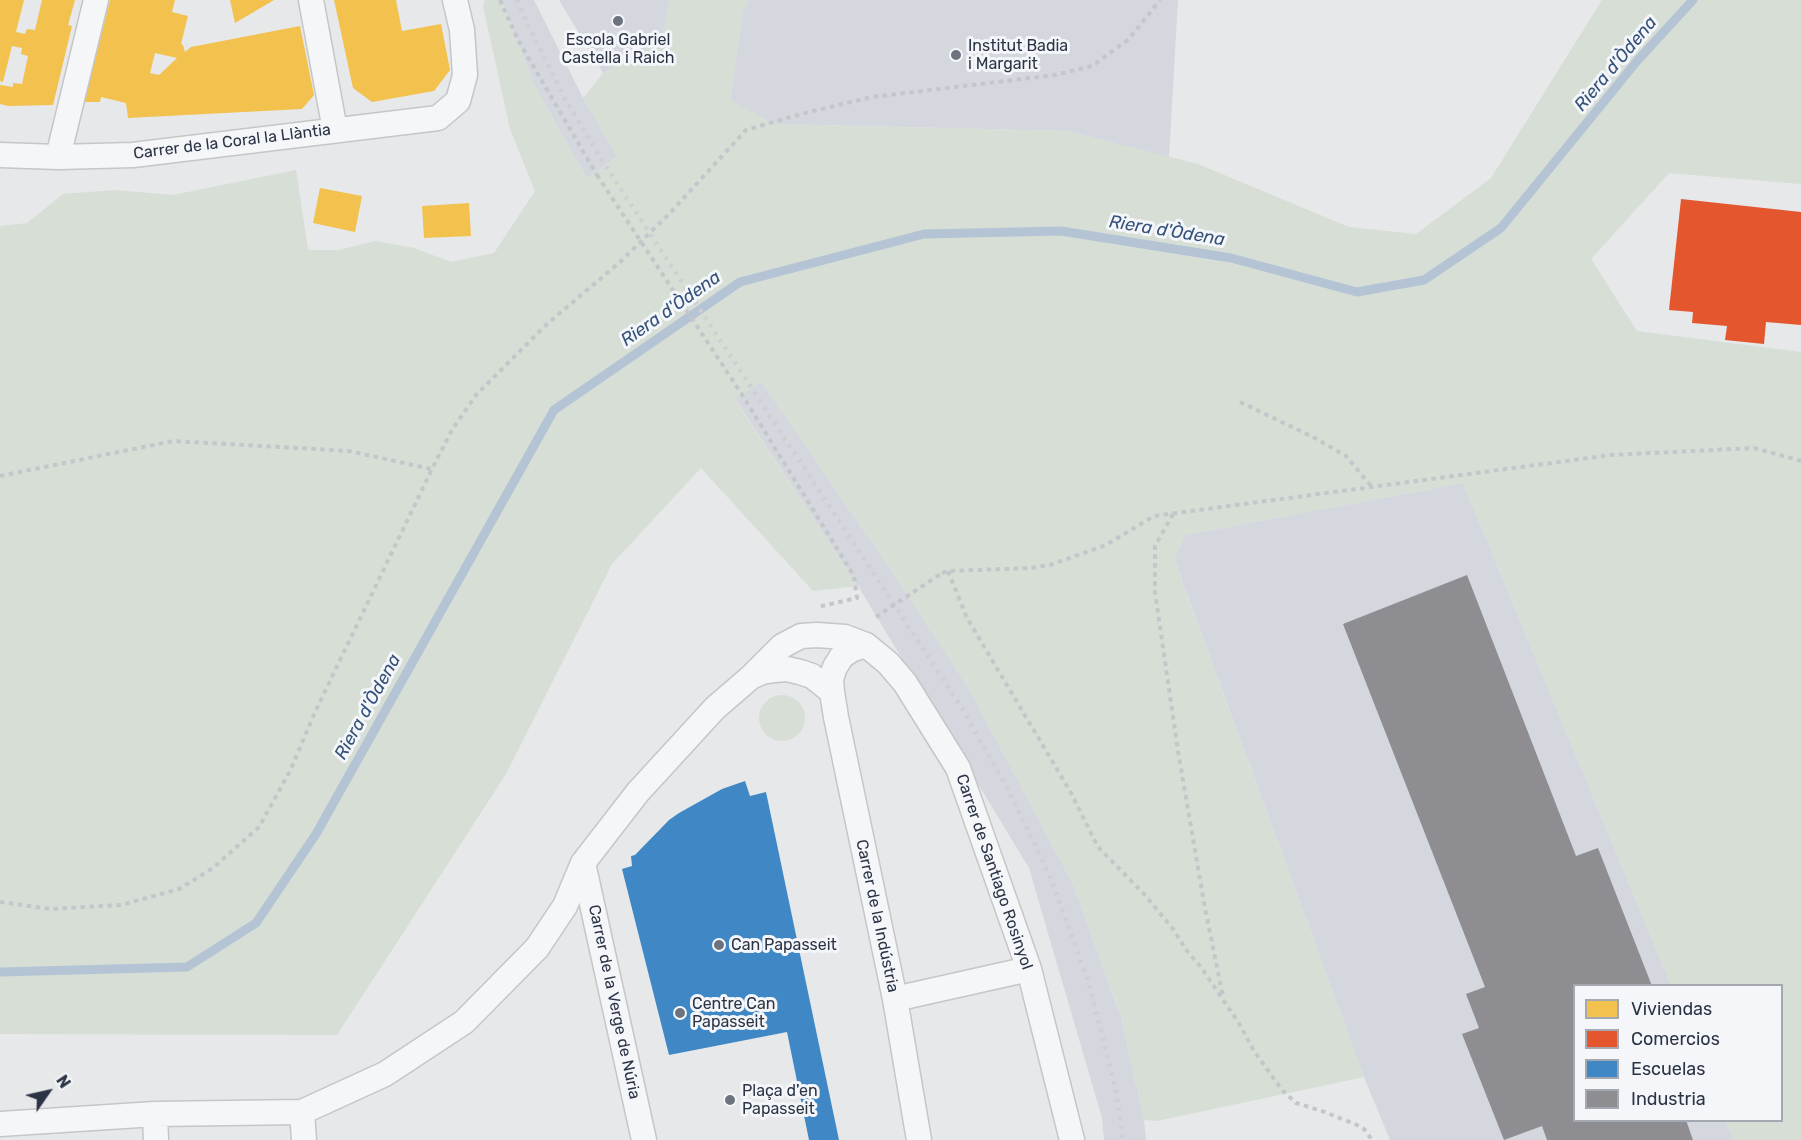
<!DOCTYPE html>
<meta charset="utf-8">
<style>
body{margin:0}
#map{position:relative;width:1801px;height:1140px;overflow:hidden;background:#e6e8ea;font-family:Rubik,sans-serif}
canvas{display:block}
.legend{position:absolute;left:1573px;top:984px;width:210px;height:138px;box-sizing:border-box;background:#f4f6f9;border:2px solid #a4a8b1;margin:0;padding:8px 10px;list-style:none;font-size:18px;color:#2b3445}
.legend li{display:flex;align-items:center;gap:12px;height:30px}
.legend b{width:30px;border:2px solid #a4a8b1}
.north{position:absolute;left:18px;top:1062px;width:60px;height:60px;-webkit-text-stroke:4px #f4f6f9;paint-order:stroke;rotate:56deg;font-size:16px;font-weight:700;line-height:24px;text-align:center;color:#2b3445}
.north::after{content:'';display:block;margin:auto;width:21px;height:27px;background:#2b3445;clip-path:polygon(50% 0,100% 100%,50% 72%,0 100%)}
</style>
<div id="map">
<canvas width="1801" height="1140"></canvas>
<ul class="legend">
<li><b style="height:16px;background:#f2c14e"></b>Viviendas</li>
<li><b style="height:16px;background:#e4572e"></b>Comercios</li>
<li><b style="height:16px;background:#3f88c5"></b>Escuelas</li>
<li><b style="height:16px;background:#8d8d92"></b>Industria</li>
</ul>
<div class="north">N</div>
</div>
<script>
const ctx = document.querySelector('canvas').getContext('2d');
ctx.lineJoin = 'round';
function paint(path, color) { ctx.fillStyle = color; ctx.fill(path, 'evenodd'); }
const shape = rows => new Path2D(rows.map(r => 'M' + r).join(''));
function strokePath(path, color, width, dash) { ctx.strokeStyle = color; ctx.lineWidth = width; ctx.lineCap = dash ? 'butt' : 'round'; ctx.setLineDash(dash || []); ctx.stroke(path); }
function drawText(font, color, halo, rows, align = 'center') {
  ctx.font = font + ' Rubik,sans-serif'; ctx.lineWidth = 6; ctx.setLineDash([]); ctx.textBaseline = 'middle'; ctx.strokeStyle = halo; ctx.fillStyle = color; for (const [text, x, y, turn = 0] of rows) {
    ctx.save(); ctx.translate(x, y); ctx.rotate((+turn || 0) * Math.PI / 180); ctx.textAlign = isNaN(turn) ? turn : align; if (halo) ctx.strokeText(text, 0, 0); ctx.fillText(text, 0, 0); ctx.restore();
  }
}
paint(shape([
 [501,0,534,0,583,98,617,156,587,179,536,88],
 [559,0,670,0,661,41,603,73],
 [749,0,1178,0,1169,157,1067,131,775,124,730,101,743,9],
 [761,381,884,560,968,687,1073,884,1121,1017,1144,1120,1146,1140,1104,1140,1102,1118,1029,868,858,586,735,399],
 [1463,483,1671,985,1574,986,1574,1120,1726,1121,1734,1140,1390,1140,1364,1077,1174,559,1185,535]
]), '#d4d7dd');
paint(shape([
 [485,0,501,0,536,88,587,179,617,156,583,98,603,73,661,41,670,0,749,0,743,9,730,100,775,124,1067,131,1198,164,1349,227,1416,234,1491,178,1602,0,1801,0,1801,184,1669,173,1591,259,1637,331,1801,352,1801,1140,1734,1140,1726,1121,1782,1120,1782,986,1671,985,1463,483,1185,535,1174,560,1364,1077,1157,1121,1144,1120,1121,1016,1073,884,968,687,884,560,761,381,735,400,858,586,813,591,701,468,612,564,506,774,337,1035,0,1034,0,226,27,223,63,194,115,190,173,195,296,170,308,250,339,250,375,241,414,248,451,262,494,253,535,191,510,129,483,6],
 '759 718a23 23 0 1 1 46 0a23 23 0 1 1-46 0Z'
]), '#d6ded6');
paint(shape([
 [0,0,24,0,16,32,25,34,27,29,35,30,42,0,75,0,68,25,72,26,53,105,8,106,0,104,0,85,13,87,13,83,22,84,28,56,21,54,22,48,12,46,3,82,0,81],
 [110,0,175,0,172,12,188,16,181,44,183,45,185,52,191,47,300,26,314,95,302,109,128,118,126,103,101,97,100,102,84,102],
 [155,53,177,58,159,75,150,73],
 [230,0,274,0,235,23],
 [334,0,396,0,402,31,441,24,450,70,434,91,372,102,353,88],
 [320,188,362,196,355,232,313,223],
 [469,203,471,236,424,238,422,206]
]), '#f2c14e');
paint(shape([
 [1681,199,1801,212,1801,325,1766,322,1764,344,1725,340,1727,326,1692,323,1693,312,1669,310]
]), '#e4572e');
paint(shape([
 [745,781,750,796,766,792,839,1140,809,1140,787,1032,669,1055,622,869,632,866,631,856,635,855,669,820,679,813,722,789]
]), '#3f88c5');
paint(shape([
 [1467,575,1576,856,1598,848,1652,986,1574,986,1574,1120,1686,1120,1693,1140,1547,1140,1542,1126,1504,1140,1462,1034,1479,1028,1466,994,1485,987,1343,624]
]), '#8d8d92');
strokePath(shape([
 [0,972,187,967,256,923,316,834,554,410,740,282,924,234,1061,231,1231,258,1357,292,1424,280,1501,228,1637,61,1693,0]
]), '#b4c4d5', 9);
const street = shape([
 [311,0,335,130],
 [0,155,58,157,133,155,438,118,458,101,465,75,462,30,455,0],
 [58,157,96,0],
 [866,645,853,649,842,656,835,667,831,679,832,692,836,717,895,999,919,1140],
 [751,677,762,672,775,670,787,669,800,672,812,676,832,692],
 [583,863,644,1140],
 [895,999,1029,969],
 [302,1112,304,1140],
 [155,1114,156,1140],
 [0,1124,155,1114,302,1112,385,1074,464,1022,537,948,565,906,583,863,638,792,715,708,751,677,782,646,801,636,817,635,845,637,866,645,888,663,905,683,958,768,1029,969,1072,1140]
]);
strokePath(street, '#c4c6c8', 27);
strokePath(shape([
 [500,0,518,40,597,175],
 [741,393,854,576,857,598,817,607],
 [1240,402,1313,437,1346,456,1371,486],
 [0,476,173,441,349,451,431,469],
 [1173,514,1155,546,1155,592,1178,751,1204,903,1223,997],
 [948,571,967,618,1070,791,1098,847,1144,894,1173,929,1187,951,1201,967,1240,1025,1254,1051,1282,1090,1296,1103,1322,1111,1357,1125,1364,1129,1372,1140],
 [942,573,948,571,1031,568,1050,565,1106,545,1154,516,1611,455,1754,448,1801,461],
 [0,902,51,909,121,905,179,889,213,868,259,827,290,771,316,710,432,469,452,430,476,395,547,324,620,262,668,215,746,130,801,114,872,97,1055,75,1092,66,1129,39,1160,0]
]), '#c5c6ca', 4, [4.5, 4.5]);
strokePath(street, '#f5f6f7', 24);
strokePath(shape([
 [517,0,529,27,565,99,605,165,960,705,1007,788,1050,876,1088,981,1116,1090,1123,1140]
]), '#cecfd2', 4.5, [3, 6]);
strokePath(shape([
 [597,175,741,393],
 [876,617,942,573]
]), '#c5c6ca', 4, [4.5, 4.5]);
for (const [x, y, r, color] of [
 [618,21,6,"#6c737f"],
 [956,55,6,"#6c737f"],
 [719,945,6,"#6c737f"],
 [680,1013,6,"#6c737f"],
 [730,1100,6,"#6c737f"]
]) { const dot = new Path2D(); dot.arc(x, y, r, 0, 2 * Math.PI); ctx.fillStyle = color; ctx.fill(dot); strokePath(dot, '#f4f6f9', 2); }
drawText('16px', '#2b3445', '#f4f6f9', [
 ["Escola Gabriel",618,40,"center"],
 ["Castella i Raich",618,58,"center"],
 ["Institut Badia",968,46],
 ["i Margarit",968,64],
 ["Can Papasseit",731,945],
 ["Centre Can",692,1004],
 ["Papasseit",692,1022],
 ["Plaça d'en",742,1091],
 ["Papasseit",742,1109]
], 'left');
drawText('16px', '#2b3445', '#f4f6f9', [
 ["Carrer de la Coral la Llàntia",232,142,-7],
 ["Carrer de Santiago Rosinyol",994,872,71],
 ["Carrer de la Indústria",877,916,78],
 ["Carrer de la Verge de Núria",614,1002,78]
]);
drawText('italic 18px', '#34527a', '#f4f6f9', [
 ["Riera d'Òdena",1616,64,-50],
 ["Riera d'Òdena",1167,231,9],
 ["Riera d'Òdena",671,309,-35],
 ["Riera d'Òdena",368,707,-61]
]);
</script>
